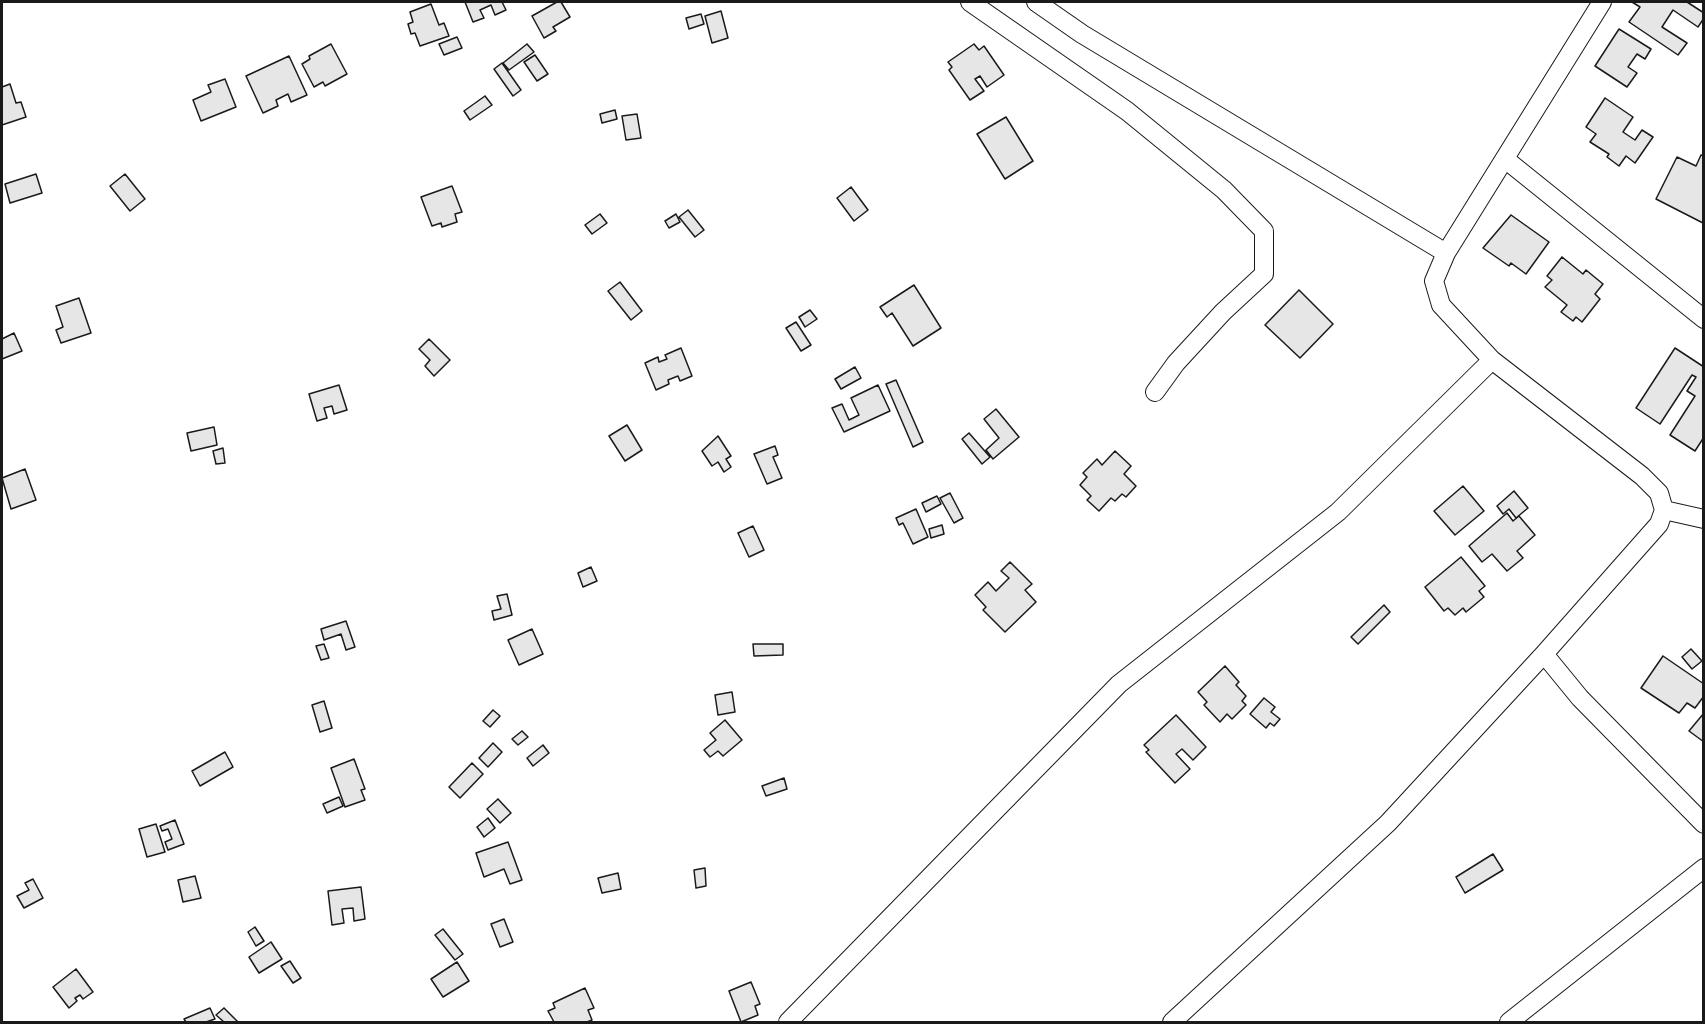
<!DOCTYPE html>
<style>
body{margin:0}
#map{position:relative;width:1705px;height:1024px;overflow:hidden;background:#fff;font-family:"PT Sans Narrow",sans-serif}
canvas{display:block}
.frame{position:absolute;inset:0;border:3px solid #1a1a1a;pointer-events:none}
</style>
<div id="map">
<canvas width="1705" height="1024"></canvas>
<div class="frame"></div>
</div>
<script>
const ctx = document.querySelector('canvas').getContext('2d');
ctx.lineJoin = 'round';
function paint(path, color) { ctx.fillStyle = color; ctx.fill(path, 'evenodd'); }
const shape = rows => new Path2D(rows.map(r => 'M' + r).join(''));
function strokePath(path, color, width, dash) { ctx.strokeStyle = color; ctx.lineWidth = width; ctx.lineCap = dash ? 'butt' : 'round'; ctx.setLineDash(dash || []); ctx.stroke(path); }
const building = shape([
 [465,2,502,2,506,10,495,15,491,5,480,10,484,18,473,22,465,2],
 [557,2,561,2,570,17,553,27,556,31,544,38,532,16,557,2],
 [1632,2,1687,2,1704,13,1704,18,1698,27,1673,10,1662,27,1687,43,1678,55,1629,22,1640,7,1632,2],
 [431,4,439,25,444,23,449,36,420,46,415,33,411,34,408,24,413,22,410,12,431,4],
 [721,11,728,38,712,43,705,16,721,11],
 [701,14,704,24,689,29,686,18,701,14],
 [1619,29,1651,49,1645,59,1637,54,1628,67,1637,73,1627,87,1595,66,1619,29],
 [457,37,462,48,444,55,439,44,457,37],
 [331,44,347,74,325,86,323,82,314,87,302,64,310,59,309,56,331,44],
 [527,44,534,52,509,70,503,63,527,44],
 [974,44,979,50,984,46,1004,75,987,87,980,76,975,79,984,91,970,100,949,70,952,67,948,62,974,44],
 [535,55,548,74,537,81,524,62,535,55],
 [289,56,307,95,291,102,288,94,276,100,278,106,263,113,246,76,289,56],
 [502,63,521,90,513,96,494,69,502,63],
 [225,79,236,107,201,121,193,100,211,92,208,85,225,79],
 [10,84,16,103,21,102,26,117,2,125,2,87,10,84],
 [485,96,492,105,470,120,464,111,485,96],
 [1605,98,1633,117,1623,132,1635,140,1642,130,1653,137,1635,163,1626,156,1619,166,1607,157,1609,154,1590,142,1596,134,1586,127,1605,98],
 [615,110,617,119,602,123,600,114,615,110],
 [637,114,641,138,626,140,622,116,637,114],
 [1006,117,1033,161,1005,179,977,134,1006,117],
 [1701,155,1704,156,1703,223,1656,199,1677,157,1696,166,1701,155],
 [36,174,42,193,10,203,5,184,36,174],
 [125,174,145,199,130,211,110,186,125,174],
 [452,186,462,212,455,214,457,222,442,227,441,223,432,226,421,197,452,186],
 [851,187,868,210,854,221,837,198,851,187],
 [688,210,704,230,695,237,679,217,688,210],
 [600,214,607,223,592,234,585,225,600,214],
 [676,214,680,222,669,228,665,221,676,214],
 [1511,215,1549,242,1526,274,1511,263,1509,266,1483,248,1511,215],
 [1562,257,1583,274,1586,270,1603,284,1595,294,1600,299,1582,322,1576,317,1573,321,1561,312,1567,305,1545,287,1552,280,1547,276,1562,257],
 [620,282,642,311,631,320,608,291,620,282],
 [914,285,941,328,913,346,892,313,887,317,880,307,914,285],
 [1299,290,1333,324,1300,358,1265,325,1299,290],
 [79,298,91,333,61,343,56,330,63,327,56,306,79,298],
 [810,310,817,319,805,327,799,317,810,310],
 [796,322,811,345,801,351,786,328,796,322],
 [14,333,22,351,2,359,2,339,14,333],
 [429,339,450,360,434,376,425,366,430,360,419,349,429,339],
 [681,348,692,376,680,381,678,376,668,380,669,384,656,390,645,363,658,357,659,362,667,359,665,355,681,348],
 [1675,348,1704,367,1704,437,1695,451,1670,435,1695,396,1687,391,1696,377,1692,375,1660,424,1636,408,1675,348],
 [855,367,861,378,841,389,835,379,855,367],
 [896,380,923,442,913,447,886,384,896,380],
 [339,385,347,410,334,414,332,406,324,408,327,418,317,421,309,394,339,385],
 [878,385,890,411,844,432,832,408,842,404,849,420,859,415,851,398,878,385],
 [996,409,1019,437,993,459,986,450,999,438,984,419,996,409],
 [627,425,642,450,625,461,609,436,627,425],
 [214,427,217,445,191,451,187,433,214,427],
 [969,433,990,457,982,464,962,439,969,433],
 [718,436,731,456,726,459,731,467,724,472,718,462,712,466,702,451,718,436],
 [775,446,778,455,773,457,782,478,767,484,754,454,775,446],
 [223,448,225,463,216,464,213,451,223,448],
 [1115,451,1131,466,1124,474,1136,486,1126,497,1122,494,1115,501,1111,498,1099,511,1087,500,1091,496,1080,485,1087,477,1083,473,1097,459,1102,465,1115,451],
 [25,469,36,500,11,509,2,478,25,469],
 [1463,486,1484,511,1455,535,1434,511,1463,486],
 [1514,491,1528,508,1516,518,1509,509,1503,514,1497,506,1514,491],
 [950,493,963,518,954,523,940,498,950,493],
 [937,496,941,504,926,512,922,503,937,496],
 [916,509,928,537,913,544,903,523,899,525,896,518,916,509],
 [1507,513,1513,521,1519,516,1535,535,1517,551,1523,558,1507,571,1492,554,1482,562,1469,546,1507,513],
 [942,525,944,534,931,538,929,529,942,525],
 [753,526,764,550,749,557,738,533,753,526],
 [1461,557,1485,586,1479,591,1484,597,1466,612,1463,608,1455,615,1448,608,1444,611,1425,587,1461,557],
 [1010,562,1032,584,1025,590,1036,602,1005,632,983,610,986,607,975,595,988,582,996,591,1009,578,1001,571,1010,562],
 [591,567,597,581,583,587,578,573,591,567],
 [507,594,512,615,494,620,492,611,501,609,497,596,507,594],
 [1384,605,1390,612,1358,644,1351,637,1384,605],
 [346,621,355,647,346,650,341,634,324,640,321,629,346,621],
 [532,629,543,654,519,665,508,640,532,629],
 [324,644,329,658,321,660,316,646,324,644],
 [753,644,783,644,783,655,754,656,753,644],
 [1691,649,1702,661,1692,669,1682,657,1691,649],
 [1663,656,1704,684,1704,696,1695,708,1687,703,1679,713,1641,688,1663,656],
 [1225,666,1239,682,1236,685,1246,696,1242,701,1246,705,1232,719,1227,714,1220,722,1204,705,1207,702,1198,692,1225,666],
 [732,692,735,712,718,715,715,695,732,692],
 [1264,698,1275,707,1271,712,1280,719,1274,726,1270,723,1266,728,1250,714,1264,698],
 [324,701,332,728,320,732,312,705,324,701],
 [493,710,500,716,490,727,483,721,493,710],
 [1704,713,1704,742,1689,731,1704,713],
 [1176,715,1206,747,1193,760,1182,749,1176,754,1190,769,1175,783,1146,752,1149,750,1144,745,1176,715],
 [725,720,742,740,723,756,718,751,710,757,704,750,716,740,710,733,725,720],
 [522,731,528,737,518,745,512,739,522,731],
 [493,743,502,752,488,767,479,758,493,743],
 [543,745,549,753,533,766,527,758,543,745],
 [225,752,233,767,200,786,192,771,225,752],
 [354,759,365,789,361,790,365,800,345,807,331,768,354,759],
 [472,763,483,774,460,798,449,787,472,763],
 [784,778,787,789,766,796,762,786,784,778],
 [339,797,343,806,327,813,323,804,339,797],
 [498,799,511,813,500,823,487,809,498,799],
 [488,818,495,828,484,837,477,827,488,818],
 [175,820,184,844,168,850,165,842,172,839,168,829,162,831,160,826,175,820],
 [156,824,165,852,147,857,139,829,156,824],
 [508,842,522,880,510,884,504,869,484,877,476,853,508,842],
 [1493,854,1503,870,1465,893,1456,877,1493,854],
 [705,868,706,886,696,888,694,870,705,868],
 [618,873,621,889,602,893,598,878,618,873],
 [195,876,201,898,183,902,178,880,195,876],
 [33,879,43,898,24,908,17,896,29,890,25,883,33,879],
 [361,887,365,919,354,921,353,908,342,909,344,923,332,925,328,891,361,887],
 [504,919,513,942,500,947,491,924,504,919],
 [255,927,264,941,256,946,248,932,255,927],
 [443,929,463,954,455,960,435,935,443,929],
 [271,942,282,959,259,973,249,957,271,942],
 [290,961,301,978,293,983,281,966,290,961],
 [457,962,469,981,443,997,431,979,457,962],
 [76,969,93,992,83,999,80,995,75,998,77,1001,69,1008,53,987,76,969],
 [751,982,760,1004,755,1006,758,1015,741,1022,729,991,751,982],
 [585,988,594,1008,588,1010,592,1020,587,1022,554,1022,548,1011,555,1008,553,1003,585,988],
 [210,1008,215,1019,206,1022,186,1022,184,1019,210,1008],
 [224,1008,238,1022,224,1022,216,1015,224,1008]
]);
paint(building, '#e6e6e6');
strokePath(building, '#1a1a1a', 1.5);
const minor = shape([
 [970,2,1127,111,1224,190,1264,231,1264,274,1223,312,1176,363,1155,392],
 [1036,2,1082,34,1446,253],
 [1505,159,1704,319],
 [1664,510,1704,519],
 [1544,654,1580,698,1704,824],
 [788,1022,1119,684,1338,512,1492,360],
 [1172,1022,1388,823,1544,654,1659,524,1664,510,1659,493,1642,476,1492,360,1441,305,1434,281,1446,253,1602,2],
 [1509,1022,1704,868]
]);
strokePath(minor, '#1a1a1a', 20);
strokePath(minor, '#fff', 18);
</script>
